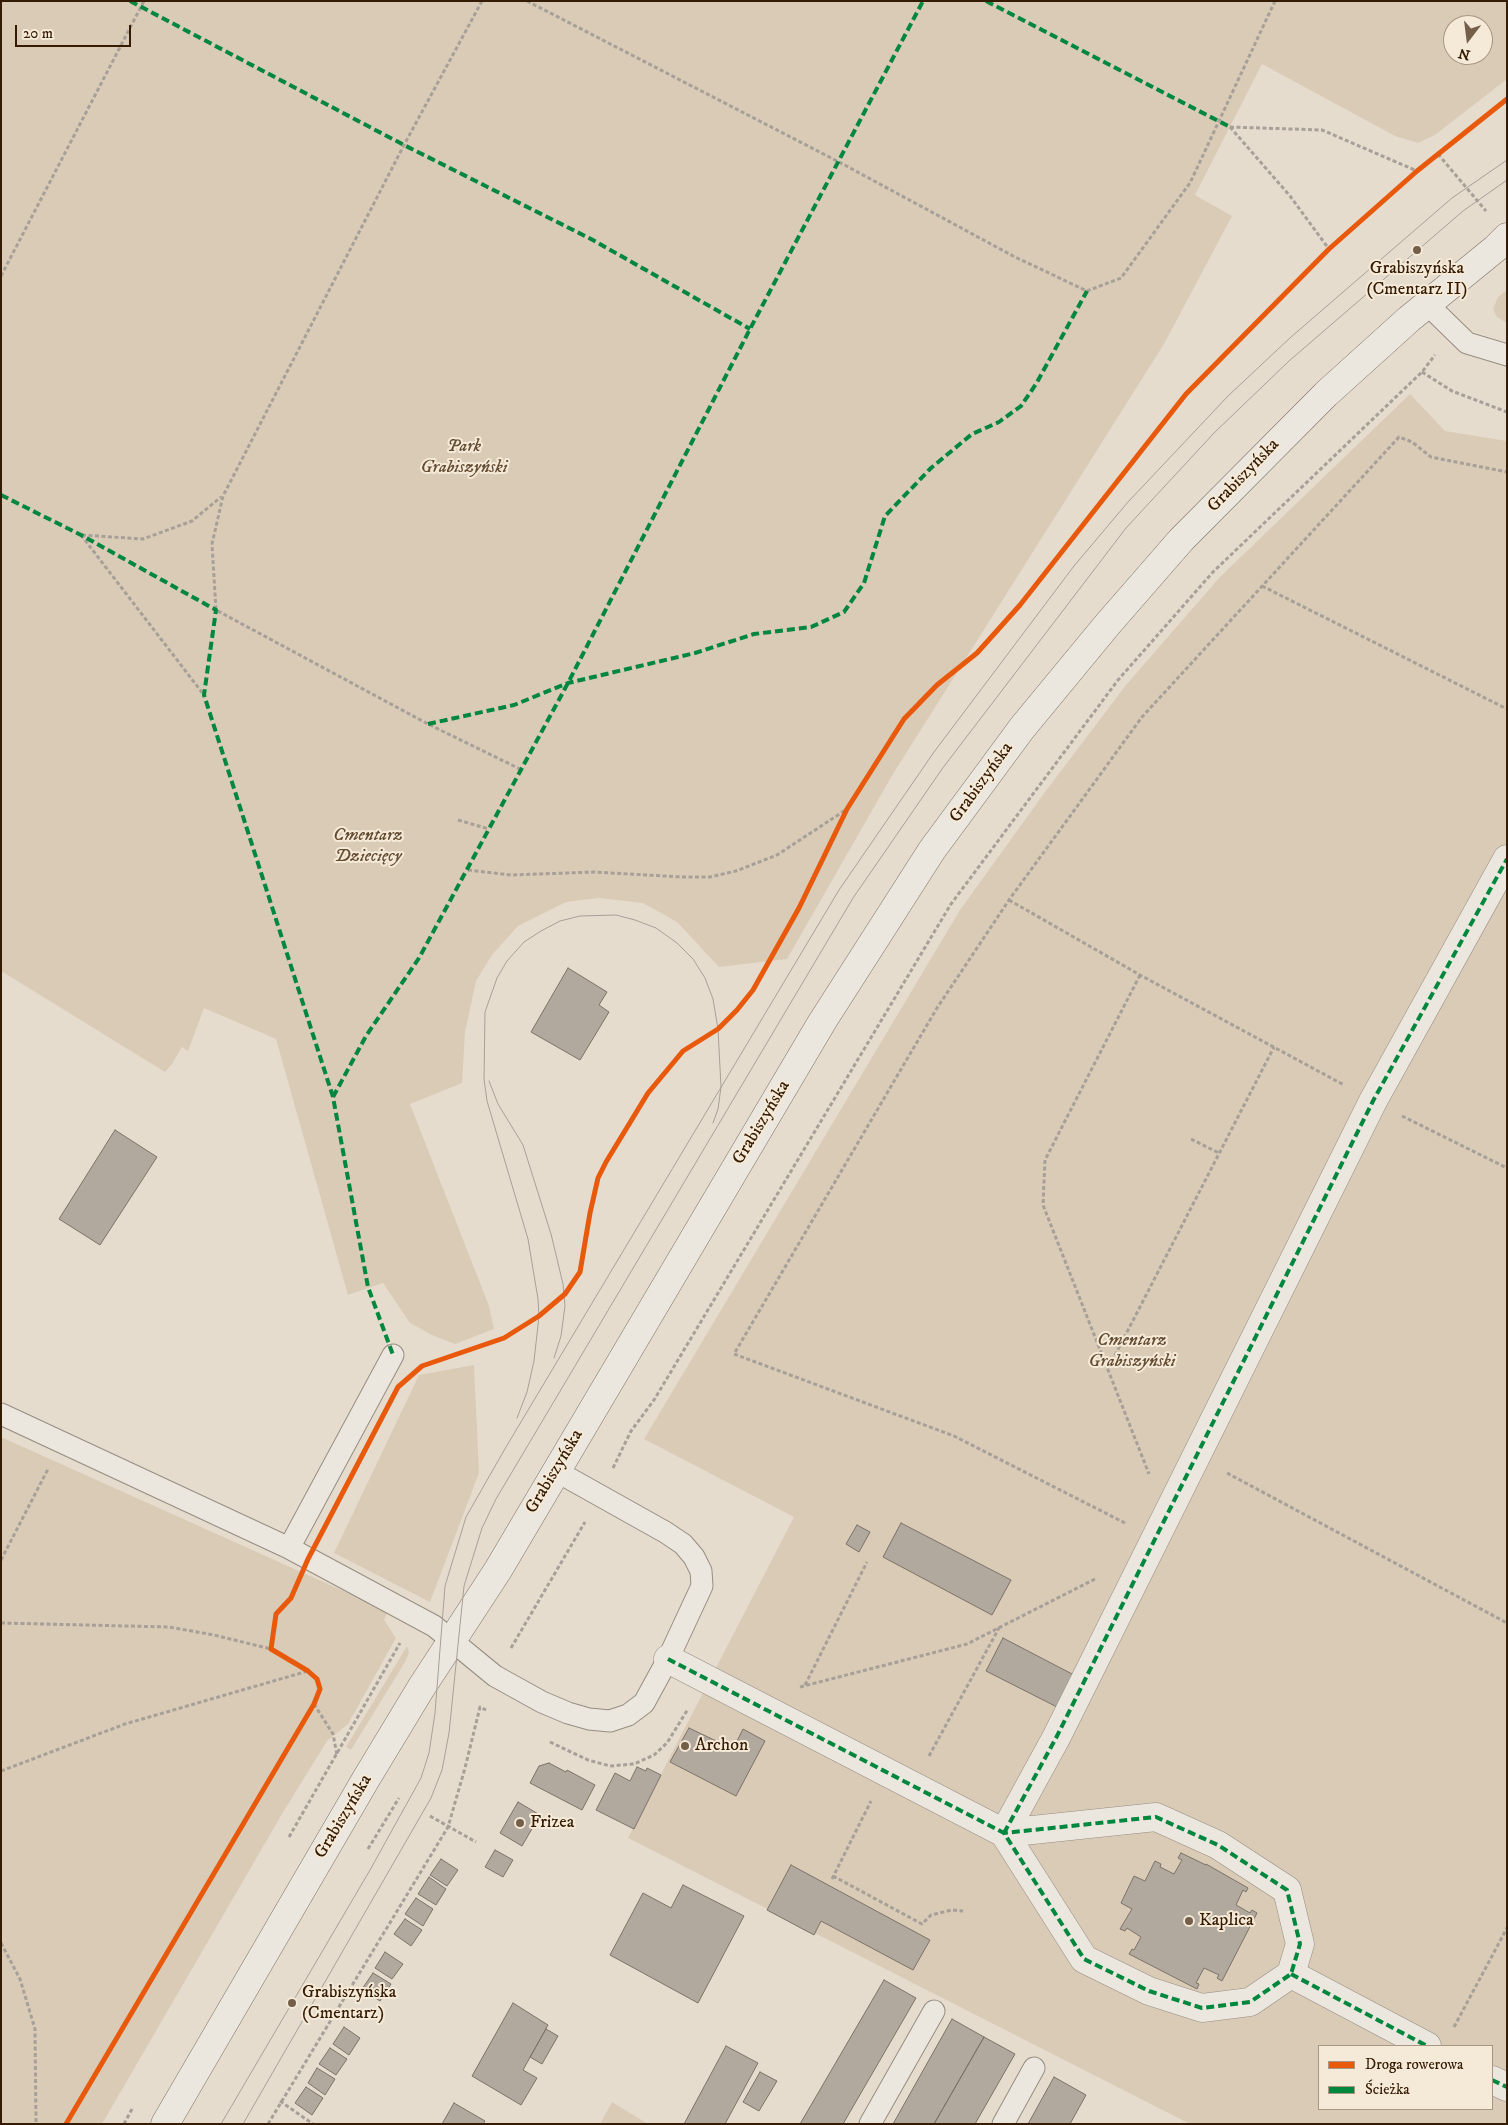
<!DOCTYPE html>
<meta charset="utf-8">
<style>
body{margin:0}
#map{position:relative;width:1508px;height:2125px;overflow:hidden;background:#e6dcce;font-family:"IM FELL DW Pica",serif}
canvas{display:block}
.frame{position:absolute;inset:0;border:2px solid #351b03;pointer-events:none}
.legend{position:absolute;left:1318px;top:2045px;width:175px;height:65px;box-sizing:border-box;background:#f5ead8;border:1px solid #a89783;margin:0;padding:6px 9px;list-style:none;font-size:15px;color:#351b03}
.legend li{display:flex;align-items:center;gap:10px;height:25px}
.legend b{width:25px;border:1px solid #a89783}
.north{position:absolute;left:1443px;top:15px;width:50px;height:50px;box-sizing:border-box;background:#f5ead8;border:1px solid #a89783;border-radius:50%;rotate:195deg;font-size:14px;font-weight:700;line-height:20px;text-align:center;color:#351b03}
.north::after{content:'';display:block;margin:auto;width:18px;height:22px;background:#735f4a;clip-path:polygon(50% 0,100% 100%,50% 72%,0 100%)}
.scale{position:absolute;left:15px;top:25px;width:116px;height:22px;box-sizing:border-box;border:2px solid #351b03;border-top:0;padding-left:6px;font-size:15px;line-height:18px;white-space:nowrap;color:#351b03;-webkit-text-stroke:4px #f5ead8;paint-order:stroke}
</style>
<div id="map">
<canvas width="1508" height="2125"></canvas>
<div class="frame"></div>
<ul class="legend">
<li><b style="height:6px;background:#e8590c"></b>Droga rowerowa</li>
<li><b style="height:6px;background:#00873e"></b>Ścieżka</li>
</ul>
<div class="north">N</div>
<div class="scale">20 m</div>
</div>
<script>
const ctx = document.querySelector('canvas').getContext('2d');
ctx.lineJoin = 'round';
function paint(path, color) { ctx.fillStyle = color; ctx.fill(path, 'evenodd'); }
const shape = rows => new Path2D(rows.map(r => 'M' + r).join(''));
function strokePath(path, color, width, dash) { ctx.strokeStyle = color; ctx.lineWidth = width; ctx.lineCap = dash ? 'butt' : 'round'; ctx.setLineDash(dash || []); ctx.stroke(path); }
function drawText(font, color, halo, rows, align = 'center') {
  ctx.font = font + ' "IM FELL DW Pica",serif'; ctx.lineWidth = 4; ctx.setLineDash([]); ctx.textBaseline = 'middle'; ctx.strokeStyle = halo; ctx.fillStyle = color; for (const [text, x, y, turn = 0] of rows) {
    ctx.save(); ctx.translate(x, y); ctx.rotate((+turn || 0) * Math.PI / 180); ctx.textAlign = isNaN(turn) ? turn : align; if (halo) ctx.strokeText(text, 0, 0); ctx.fillText(text, 0, 0); ctx.restore();
  }
}
paint(shape([
 [1,1,1507,1,1507,79,1435,135,1418,143,1395,136,1262,64,1195,195,1232,216,1164,344,893,774,787,959,719,967,677,922,643,903,599,898,566,902,518,926,492,955,476,981,465,1032,462,1083,410,1104,489,1306,494,1329,455,1344,432,1335,410,1323,383,1283,348,1295,276,1039,204,1008,188,1051,182,1047,172,1064,165,1072,1,971],
 [1453,25,1483,25,1483,55,1453,55],
 [1507,290,1507,323,1497,317,1493,309,1498,297],
 [1410,394,1445,431,1507,441,1507,2124,1190,2124,628,1838,794,1517,644,1439,960,910,1045,792,1126,685,1220,577],
 [1319,2046,1492,2046,1492,2109,1319,2109],
 [474,1365,479,1473,430,1602,334,1553,419,1375],
 [1,1437,388,1611,384,1620,396,1638,348,1724,327,1741,282,1814,102,2124,1,2124],
 [407,1646,409,1653,405,1662,351,1750,346,1747],
 [612,2102,648,2124,600,2124]
]), '#dacbb6');
const building = shape([
 [568,968,607,992,599,1005,609,1012,580,1060,531,1032,568,968],
 [115,1130,157,1157,100,1245,59,1219,115,1130],
 [901,1523,1011,1580,992,1615,883,1557,901,1523],
 [857,1525,870,1532,859,1552,846,1544,857,1525],
 [1003,1638,1074,1675,1057,1707,986,1671,1003,1638],
 [689,1728,733,1749,743,1729,765,1741,736,1796,670,1762,689,1728],
 [549,1763,566,1772,567,1770,595,1785,582,1810,530,1783,539,1766,549,1763],
 [637,1767,646,1771,647,1768,661,1775,634,1829,596,1810,615,1773,630,1781,637,1767],
 [518,1802,540,1815,522,1846,500,1833,518,1802],
 [495,1850,513,1860,503,1877,485,1867,495,1850],
 [1181,1853,1206,1865,1206,1864,1248,1888,1246,1892,1243,1890,1236,1905,1250,1913,1252,1910,1257,1913,1222,1981,1217,1978,1219,1975,1204,1968,1196,1983,1199,1984,1197,1989,1129,1954,1132,1949,1134,1950,1141,1937,1127,1928,1125,1931,1120,1929,1132,1909,1121,1903,1134,1876,1145,1881,1155,1861,1161,1864,1160,1867,1174,1874,1182,1860,1178,1858,1181,1853],
 [441,1859,458,1870,447,1886,430,1875,441,1859],
 [791,1865,930,1940,913,1970,821,1921,814,1935,767,1910,791,1865],
 [429,1877,446,1889,436,1905,418,1894,429,1877],
 [683,1885,744,1916,698,2003,610,1955,643,1893,671,1908,683,1885],
 [416,1898,433,1909,423,1926,405,1914,416,1898],
 [405,1919,422,1930,411,1946,394,1934,405,1919],
 [385,1952,403,1964,392,1979,375,1968,385,1952],
 [373,1973,391,1984,380,2001,362,1989,373,1973],
 [884,1980,916,1998,843,2124,800,2124,884,1980],
 [513,2003,548,2025,523,2070,537,2078,521,2105,472,2076,513,2003],
 [952,2019,984,2037,934,2124,893,2124,952,2019],
 [344,2027,360,2038,349,2055,333,2044,344,2027],
 [546,2029,558,2036,542,2064,530,2057,546,2029],
 [984,2037,1015,2054,975,2124,934,2124,984,2037],
 [726,2046,758,2063,725,2124,684,2124,726,2046],
 [330,2048,347,2059,336,2075,319,2064,330,2048],
 [317,2068,335,2079,325,2095,308,2083,317,2068],
 [760,2072,777,2081,759,2111,743,2102,760,2072],
 [1054,2077,1086,2095,1070,2124,1028,2124,1054,2077],
 [306,2087,323,2098,312,2115,295,2103,306,2087],
 [454,2103,485,2121,483,2124,442,2124,454,2103]
]);
paint(building, '#b2a99e');
strokePath(building, '#7c7267', 1);
const service = shape([
 [1427,304,1467,343,1507,355],
 [1,1414,289,1548,434,1626,495,1676,542,1702,568,1713,589,1719,610,1721,628,1715,644,1703,668,1659,702,1586,701,1571,694,1557,683,1544,665,1532,556,1471],
 [289,1548,393,1355],
 [870,2124,934,2011],
 [1003,2124,1034,2068]
]);
const pedestrian = shape([
 [668,1659,1004,1833,1084,1959,1149,1991,1202,2008,1250,2002,1291,1974,1300,1944,1287,1890,1218,1845,1156,1817,1004,1833],
 [1004,1833,1056,1738,1373,1101,1507,859],
 [1291,1974,1427,2046],
 [1492,2080,1507,2087]
]);
const secondary = shape([
 [165,2124,366,1779,421,1688,498,1570,822,1022,932,850,1022,728,1107,625,1181,540,1326,394,1409,319,1496,248,1507,237]
]);
strokePath(service, '#968d82', 23);
strokePath(pedestrian, '#968d82', 29);
strokePath(secondary, '#7c7267', 29);
strokePath(shape([
 [482,1,404,145,223,496,212,544,216,610,428,724,520,769],
 [527,1,839,162,1015,257,1087,291,1121,278,1190,183,1275,1],
 [1230,127,1322,130,1417,171],
 [1230,127,1290,196,1329,249],
 [1438,154,1486,211],
 [1,276,144,1],
 [1422,372,1452,391,1507,412],
 [81,535,204,695],
 [82,535,143,539,192,521,221,497],
 [1262,586,1507,709],
 [458,820,489,829],
 [468,870,511,875,595,872,682,877,710,877,736,871,777,855,847,809],
 [1009,900,1140,975,1344,1085],
 [1140,975,1045,1160,1043,1205,1149,1474],
 [1402,1116,1507,1168],
 [1191,1139,1219,1153],
 [1109,1367,1274,1047],
 [613,1468,631,1431,654,1400,951,904,1118,680,1213,572,1422,372,1435,355],
 [1227,1473,1507,1623],
 [1125,1523,954,1436,734,1354,937,1008,1009,900,1142,717,1399,437,1412,442,1431,457,1507,472],
 [1,1560,48,1469],
 [1,1623,169,1627,214,1635,271,1649,308,1671,317,1679,320,1689,314,1704,66,2124],
 [511,1648,585,1522],
 [805,1685,867,1562],
 [800,1687,967,1644,1095,1579],
 [314,1704,333,1734,337,1755],
 [550,1742,588,1760,610,1766,634,1764,654,1755,667,1743,688,1709],
 [929,1756,999,1628],
 [1,1771,125,1724,308,1671],
 [430,1816,476,1842],
 [289,1837,400,1643],
 [368,1849,399,1798],
 [833,1876,922,1924,931,1915,952,1910,963,1911],
 [832,1879,871,1801],
 [1,1943,20,1979,35,2029,36,2124],
 [1454,2027,1507,1928],
 [280,2101,313,2124],
 [124,2124,132,2109],
 [268,2124,448,1827,465,1768,480,1707,486,1710]
]), '#a7a098', 3, [4, 2.5]);
strokePath(service, '#ebe6de', 21);
strokePath(pedestrian, '#ebe6de', 28);
strokePath(secondary, '#ebe6de', 28);
strokePath(shape([
 [489,1081,498,1104,523,1145,551,1234,563,1284,565,1306,561,1336,554,1358],
 [517,1418,527,1392,534,1361,539,1316,538,1299,528,1239,487,1101,484,1079,485,1012,497,978,507,961,524,942,541,931,560,921,580,916,616,915,635,920,656,928,677,943,693,959,705,978,713,999,718,1029,721,1087,718,1109,713,1123],
 [221,2124,370,1870,421,1778,429,1753,435,1713,445,1586,466,1517,506,1447,839,890,934,752,1074,566,1128,502,1228,396,1291,337,1452,198,1507,160],
 [243,2124,431,1798,442,1770,449,1733,464,1586,482,1528,496,1499,853,898,942,769,1126,528,1214,433,1289,361,1463,211,1507,180]
]), '#a7a098', 1);
strokePath(shape([
 [130,1,404,145,591,239,750,329],
 [986,1,1230,127],
 [1,495,81,535,216,610,204,695,333,1097,368,1287,393,1355],
 [428,724,514,705,568,683,695,653,754,634,811,627,844,612,864,583,885,516,931,468,972,434,999,422,1021,406,1036,384,1087,291],
 [333,1097,366,1036,419,958,568,683,750,329,923,1],
 [668,1659,1004,1833,1084,1959,1149,1991,1202,2008,1250,2002,1291,1974,1300,1944,1287,1890,1218,1845,1156,1817,1004,1833],
 [1004,1833,1056,1738,1373,1101,1507,859],
 [1291,1974,1427,2046],
 [1492,2080,1507,2087]
]), '#00873e', 4, [8, 4]);
strokePath(shape([
 [271,1649,276,1614,291,1598,308,1559,398,1387,422,1366,504,1338,539,1316,565,1294,580,1272,590,1213,598,1178,606,1162,648,1093,683,1051,718,1029,737,1010,753,990,799,908,847,809,904,719,937,685,977,653,1020,605,1186,394,1329,249,1417,171,1507,99],
 [66,2124,314,1704,320,1689,317,1679,308,1671,271,1649]
]), '#e8590c', 5);
for (const [x, y, r, color] of [
 [1417,250,5,"#735f4a"],
 [685,1746,5,"#735f4a"],
 [520,1823,5,"#735f4a"],
 [1189,1921,5,"#735f4a"],
 [292,2003,5,"#735f4a"]
]) { const dot = new Path2D(); dot.arc(x, y, r, 0, 2 * Math.PI); ctx.fillStyle = color; ctx.fill(dot); strokePath(dot, '#f5ead8', 2); }
drawText('18px', '#351b03', '#f5ead8', [
 ["Grabiszyńska",1417,269,"center"],
 ["(Cmentarz II)",1417,290,"center"],
 ["Archon",695,1746],
 ["Frizea",530,1823],
 ["Kaplica",1199,1921],
 ["Grabiszyńska",302,1993],
 ["(Cmentarz)",302,2014]
], 'left');
drawText('italic 18px', '#644c33', '#f5ead8', [
 ["Park",464,447],
 ["Grabiszyński",464,468],
 ["Cmentarz",368,836],
 ["Dziecięcy",368,857],
 ["Cmentarz",1132,1341],
 ["Grabiszyński",1132,1362]
]);
drawText('18px', '#351b03', '#f5ead8', [
 ["Grabiszyńska",1244,476,-46],
 ["Grabiszyńska",982,783,-54],
 ["Grabiszyńska",762,1123,-59],
 ["Grabiszyńska",555,1472,-59],
 ["Grabiszyńska",344,1817,-59]
]);
</script>
